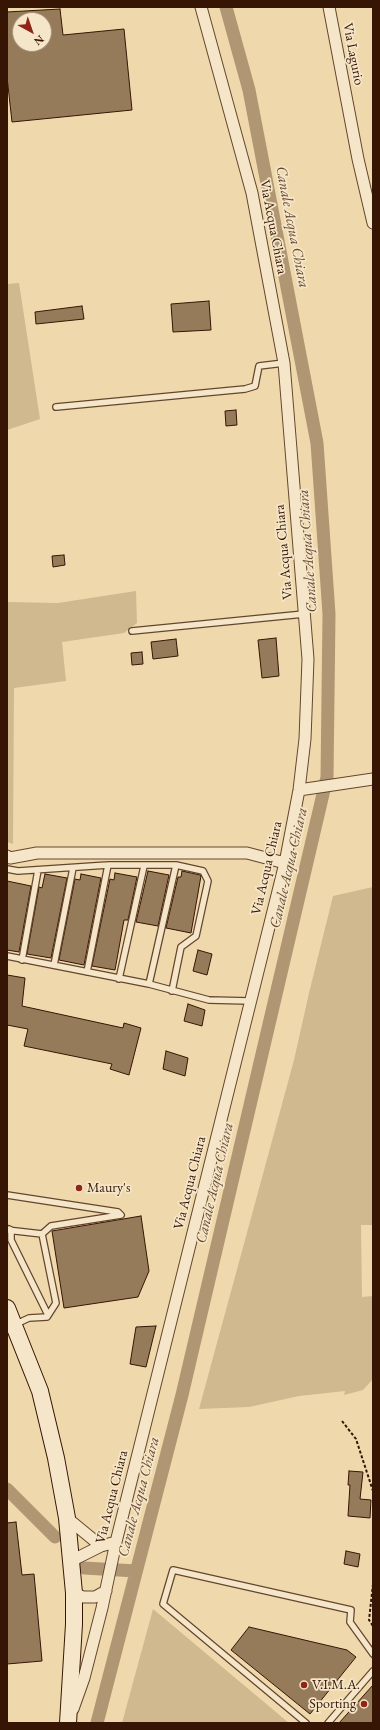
<!DOCTYPE html>
<style>
body{margin:0}
#map{position:relative;width:380px;height:1730px;overflow:hidden;background:#efd9ac;font-family:"EB Garamond",serif}
canvas{display:block}
.frame{position:absolute;inset:0;border:8px solid #361504;pointer-events:none}
.north{position:absolute;left:12px;top:12px;width:40px;height:40px;box-sizing:border-box;background:#f5e6c9;border:1px solid #a9927a;border-radius:50%;rotate:140deg;font-size:11px;font-weight:700;line-height:16px;text-align:center;color:#361504}
.north::after{content:'';display:block;margin:auto;width:14px;height:18px;background:#8f2418;clip-path:polygon(50% 0,100% 100%,50% 72%,0 100%)}
</style>
<div id="map">
<canvas width="380" height="1730"></canvas>
<div class="frame"></div>
<div class="north">N</div>
</div>
<script>
const ctx = document.querySelector('canvas').getContext('2d');
ctx.lineJoin = 'round';
function paint(path, color) { ctx.fillStyle = color; ctx.fill(path, 'evenodd'); }
const shape = rows => new Path2D(rows.map(r => 'M' + r).join(''));
function strokePath(path, color, width, dash) { ctx.strokeStyle = color; ctx.lineWidth = width; ctx.lineCap = dash ? 'butt' : 'round'; ctx.setLineDash(dash || []); ctx.stroke(path); }
function drawText(font, color, halo, rows, align = 'center') {
  ctx.font = font + ' "EB Garamond",serif'; ctx.lineWidth = 3.5; ctx.setLineDash([]); ctx.textBaseline = 'middle'; ctx.strokeStyle = halo; ctx.fillStyle = color; for (const [text, x, y, turn = 0] of rows) {
    ctx.save(); ctx.translate(x, y); ctx.rotate((+turn || 0) * Math.PI / 180); ctx.textAlign = isNaN(turn) ? turn : align; if (halo) ctx.strokeText(text, 0, 0); ctx.fillText(text, 0, 0); ctx.restore();
  }
}
paint(shape([
 [19,283,40,419,7,430,7,284],
 [136,591,137,623,124,633,62,642,66,681,14,688,13,844,7,842,7,602,58,603],
 [373,887,373,1225,361,1225,362,1297,373,1296,373,1379,363,1390,344,1395,345,1391,299,1396,249,1407,199,1409,294,1060,309,993,333,896],
 [153,1609,289,1723,122,1723]
]), '#d0b88f');
strokePath(shape([
 [7,1489,55,1537],
 [84,1568,136,1571],
 [97,1723,182,1395,327,777,329,614,317,443,249,90,226,7]
]), '#b09673', 13);
const building = shape([
 [60,9,63,35,124,29,132,110,12,122,7,77,7,12,60,9],
 [20,20,44,20,44,44,20,44,20,20],
 [209,301,211,330,173,332,171,304,209,301],
 [82,306,84,319,36,324,35,312,82,306],
 [236,410,237,425,226,426,225,411,236,410],
 [64,555,65,565,53,567,52,556,64,555],
 [276,638,279,676,262,678,258,640,276,638],
 [176,639,178,656,153,659,151,642,176,639],
 [142,652,143,664,132,665,131,653,142,652],
 [148,871,169,875,158,926,136,922,148,871],
 [182,871,200,875,201,876,191,933,166,928,178,877,181,877,182,871],
 [115,873,137,877,128,920,124,920,115,970,92,966,110,879,114,880,115,873],
 [45,874,67,878,51,958,27,954,39,887,42,888,45,874],
 [81,874,101,878,84,965,59,960,75,879,80,880,81,874],
 [7,881,31,886,19,952,7,950,7,881],
 [198,950,212,954,207,975,193,971,198,950],
 [7,975,25,978,22,1006,123,1028,124,1023,141,1028,129,1075,110,1069,112,1064,24,1046,28,1029,7,1025,7,975],
 [188,1004,205,1010,202,1026,184,1021,188,1004],
 [166,1051,188,1058,185,1076,163,1069,166,1051],
 [141,1216,149,1271,138,1297,64,1308,52,1231,141,1216],
 [156,1326,146,1367,130,1364,136,1327,156,1326],
 [349,1471,363,1472,360,1499,371,1500,370,1518,348,1516,350,1485,348,1485,349,1471],
 [16,1522,22,1575,34,1574,42,1661,7,1664,7,1523,16,1522],
 [346,1551,360,1554,358,1567,344,1564,346,1551],
 [249,1627,347,1650,356,1657,310,1714,231,1650,249,1627],
 [373,1685,373,1723,339,1723,373,1685]
]);
paint(building, '#967b5b');
strokePath(building, '#361504', 1);
const service = shape([
 [56,407,245,389,255,386,259,366,284,363],
 [132,631,304,614],
 [7,869,18,871,108,865,176,865,203,871,208,881,196,936,181,947,172,991],
 [7,956,149,984,209,1000,250,1001],
 [22,960,38,870],
 [54,965,73,868],
 [87,972,108,865],
 [119,979,144,866],
 [149,984,176,865],
 [7,1195,118,1212,121,1215,51,1226,42,1234],
 [9,1229,11,1230,11,1240,48,1315],
 [7,1230,42,1234,56,1303,47,1317,29,1318,14,1325],
 [306,1723,163,1604,173,1570,351,1610,350,1622,373,1654],
 [328,1723,373,1671]
]);
const minor = shape([
 [329,7,358,159,373,223],
 [299,790,373,779],
 [7,856,10,858,37,853,247,853,285,863],
 [67,1518,101,1546,116,1542],
 [71,1561,101,1546],
 [74,1593,83,1597,95,1597,106,1591],
 [73,1709,84,1678,102,1608,116,1542,285,863,299,790,305,739,308,659,284,363,252,193,201,7]
]);
const secondary = shape([
 [7,1308,40,1391,56,1458,67,1518,74,1593,74,1624,68,1723]
]);
strokePath(service, '#64462e', 8);
strokePath(minor, '#64462e', 13);
strokePath(secondary, '#361504', 18);
strokePath(shape([
 [342,1421,356,1439,373,1491],
 [373,1584,369,1620,373,1626]
]), '#361504', 2, [3, 2]);
strokePath(service, '#f5e6c9', 5.5);
strokePath(minor, '#f5e6c9', 11);
strokePath(secondary, '#f5e6c9', 16);
for (const [x, y, r, color] of [
 [79,1188,4,"#8f2418"],
 [304,1685,4,"#8f2418"],
 [364,1704,4,"#8f2418"]
]) { const dot = new Path2D(); dot.arc(x, y, r, 0, 2 * Math.PI); ctx.fillStyle = color; ctx.fill(dot); strokePath(dot, '#f5e6c9', 1.5); }
drawText('14px', '#361504', '#f5e6c9', [
 ["Via Lagurio",353,54,79],
 ["Via Acqua Chiara",273,227,79],
 ["Via Acqua Chiara",284,552,-95],
 ["Via Acqua Chiara",267,868,-77],
 ["Via Acqua Chiara",190,1183,-76],
 ["Via Acqua Chiara",112,1497,-76]
]);
drawText('14px', '#361504', '#f5e6c9', [
 ["Maury's",87,1188],
 ["V.I.M.A.",312,1685],
 ["Sporting",356,1704,"right"]
], 'left');
drawText('italic 15px', '#674930', '#f5e6c9', [
 ["Canale Acqua Chiara",292,227,79],
 ["Canale Acqua Chiara",308,551,-94],
 ["Canale Acqua Chiara",289,868,-77],
 ["Canale Acqua Chiara",215,1183,-77],
 ["Canale Acqua Chiara",139,1497,-75]
]);
</script>
